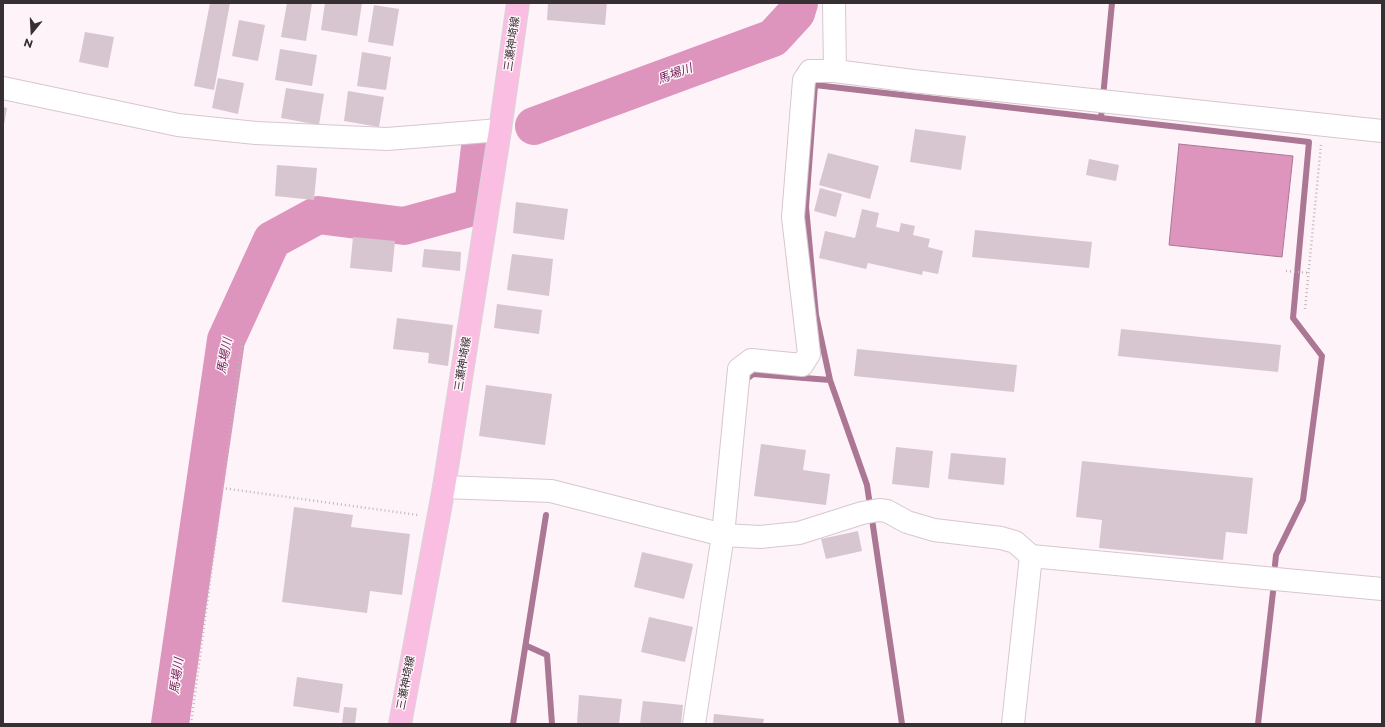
<!DOCTYPE html>
<meta charset="utf-8">
<style>
body{margin:0}
#map{position:relative;width:1385px;height:727px;overflow:hidden;background:#fef3f9;font-family:Montserrat,sans-serif}
canvas{display:block}
.frame{position:absolute;inset:0;border:4px solid #373033;pointer-events:none}
.north{position:absolute;left:12px;top:12px;width:40px;height:40px;-webkit-text-stroke:3px #fef3f9;paint-order:stroke;rotate:198deg;font-size:11px;font-weight:700;line-height:16px;text-align:center;color:#373033}
.north::after{content:'';display:block;margin:auto;width:14px;height:18px;background:#373033;clip-path:polygon(50% 0,100% 100%,50% 72%,0 100%)}
</style>
<div id="map">
<canvas width="1385" height="727"></canvas>
<div class="frame"></div>
<div class="north">N</div>
</div>
<script>
const ctx = document.querySelector('canvas').getContext('2d');
ctx.lineJoin = 'round';
function paint(path, color) { ctx.fillStyle = color; ctx.fill(path, 'evenodd'); }
const shape = rows => new Path2D(rows.map(r => 'M' + r).join(''));
function strokePath(path, color, width, dash) { ctx.strokeStyle = color; ctx.lineWidth = width; ctx.lineCap = dash ? 'butt' : 'round'; ctx.setLineDash(dash || []); ctx.stroke(path); }
function drawText(font, color, halo, rows, align = 'center') {
  ctx.font = font + ' Montserrat,"Noto Sans JP",sans-serif'; ctx.lineWidth = 3; ctx.setLineDash([]); ctx.textBaseline = 'middle'; ctx.strokeStyle = halo; ctx.fillStyle = color; for (const [text, x, y, turn = 0] of rows) {
    ctx.save(); ctx.translate(x, y); ctx.rotate((+turn || 0) * Math.PI / 180); ctx.textAlign = isNaN(turn) ? turn : align; if (halo) ctx.strokeText(text, 0, 0); ctx.fillText(text, 0, 0); ctx.restore();
  }
}
const water = shape([
 [1179,144,1293,156,1282,257,1169,245,1179,144]
]);
paint(water, '#dd95be');
strokePath(water, '#ab7794', 1);
strokePath(shape([
 [1112,3,1101,118,1309,142,1293,318,1322,356,1303,500,1276,555,1275,565],
 [746,384,747,379,753,374,830,380],
 [527,646,547,655,552,724],
 [513,724,546,515],
 [902,724,867,485,830,380,816,315,806,207,815,85,1101,118],
 [1258,724,1273,592]
]), '#ab7794', 6);
strokePath(shape([
 [534,126,773,38,796,13,799,3],
 [170,724,226,340,272,240,318,215,404,226,473,207,480,147]
]), '#dd95be', 38);
paint(shape([
 [210,3,230,3,214,90,194,86],
 [287,3,312,3,306,41,281,37],
 [325,3,362,3,357,36,321,30],
 [548,3,607,3,605,25,547,20],
 [374,5,399,9,393,46,368,42],
 [239,20,265,25,258,61,232,56],
 [85,32,114,37,108,68,79,62],
 [280,49,317,55,312,86,275,80],
 [362,52,391,57,386,90,357,86],
 [218,78,244,83,238,114,212,108],
 [286,88,324,94,319,125,281,118],
 [348,91,384,97,379,127,344,121],
 [3,107,7,108,4,125,3,125],
 [915,129,966,136,961,170,910,162],
 [828,153,879,166,870,199,819,185],
 [1089,159,1119,165,1116,181,1086,175],
 [277,165,317,168,314,200,275,196],
 [820,188,842,194,836,217,814,211],
 [516,202,568,209,564,240,513,233],
 [862,209,879,213,876,227,899,232,901,223,915,226,913,235,930,239,928,247,943,251,938,274,923,271,922,275,868,263,866,269,819,258,825,231,855,238],
 [975,230,1092,242,1089,268,972,257],
 [353,237,395,241,392,272,350,268],
 [424,249,461,252,460,271,422,267],
 [512,254,553,259,549,296,507,290],
 [497,304,542,310,539,334,494,328],
 [397,318,453,325,448,366,428,363,429,353,393,349],
 [1121,329,1281,345,1278,372,1118,356],
 [857,349,1017,365,1014,392,854,376],
 [486,385,552,394,545,445,479,436],
 [761,444,806,450,803,470,830,474,826,505,754,496],
 [896,447,933,451,929,488,892,484],
 [951,453,1006,458,1004,485,948,479],
 [1082,461,1253,478,1247,534,1226,532,1223,560,1099,548,1102,520,1076,517],
 [294,507,353,515,351,527,410,534,402,595,370,591,367,613,282,602],
 [858,531,862,551,826,559,821,539],
 [642,552,693,564,684,599,634,587],
 [649,617,693,627,685,662,641,652],
 [297,677,343,684,339,713,293,706],
 [579,695,622,699,619,724,577,724],
 [643,701,683,705,681,724,640,724],
 [344,707,357,708,355,724,342,724],
 [714,714,764,719,763,724,713,724]
]), '#d7c6cf');
const minor = shape([
 [834,3,835,71],
 [3,88,178,125,256,133,387,139,500,130],
 [444,487,551,491,723,535,760,537,799,533,862,513,879,510,887,511,907,522,934,530,1001,538,1015,542,1031,556,1382,589],
 [694,724,723,535,739,369,751,360,802,365,809,354,793,217,804,80,810,71,835,71,913,81,1382,131],
 [1013,724,1031,556]
]);
const primary = shape([
 [400,724,444,487,500,130,518,3]
]);
strokePath(minor, '#d8c6d0', 24);
strokePath(primary, '#d7d6d6', 24);
strokePath(shape([
 [1286,271,1308,273],
 [1305,309,1321,145],
 [222,488,418,515],
 [191,724,242,341]
]), '#bfb5ba', 2.5, [1, 3]);
strokePath(minor, '#fff', 22);
strokePath(primary, '#fbbee3', 22);
drawText('11px', '#373033', '#fef3f9', [
 ["三瀬神埼線",512,44,-82],
 ["三瀬神埼線",463,364,-81],
 ["三瀬神埼線",406,683,-79]
]);
drawText('italic 12px', '#77245b', '#fef3f9', [
 ["馬場川",675,74,-20],
 ["馬場川",225,356,-79],
 ["馬場川",177,676,-82]
]);
</script>
